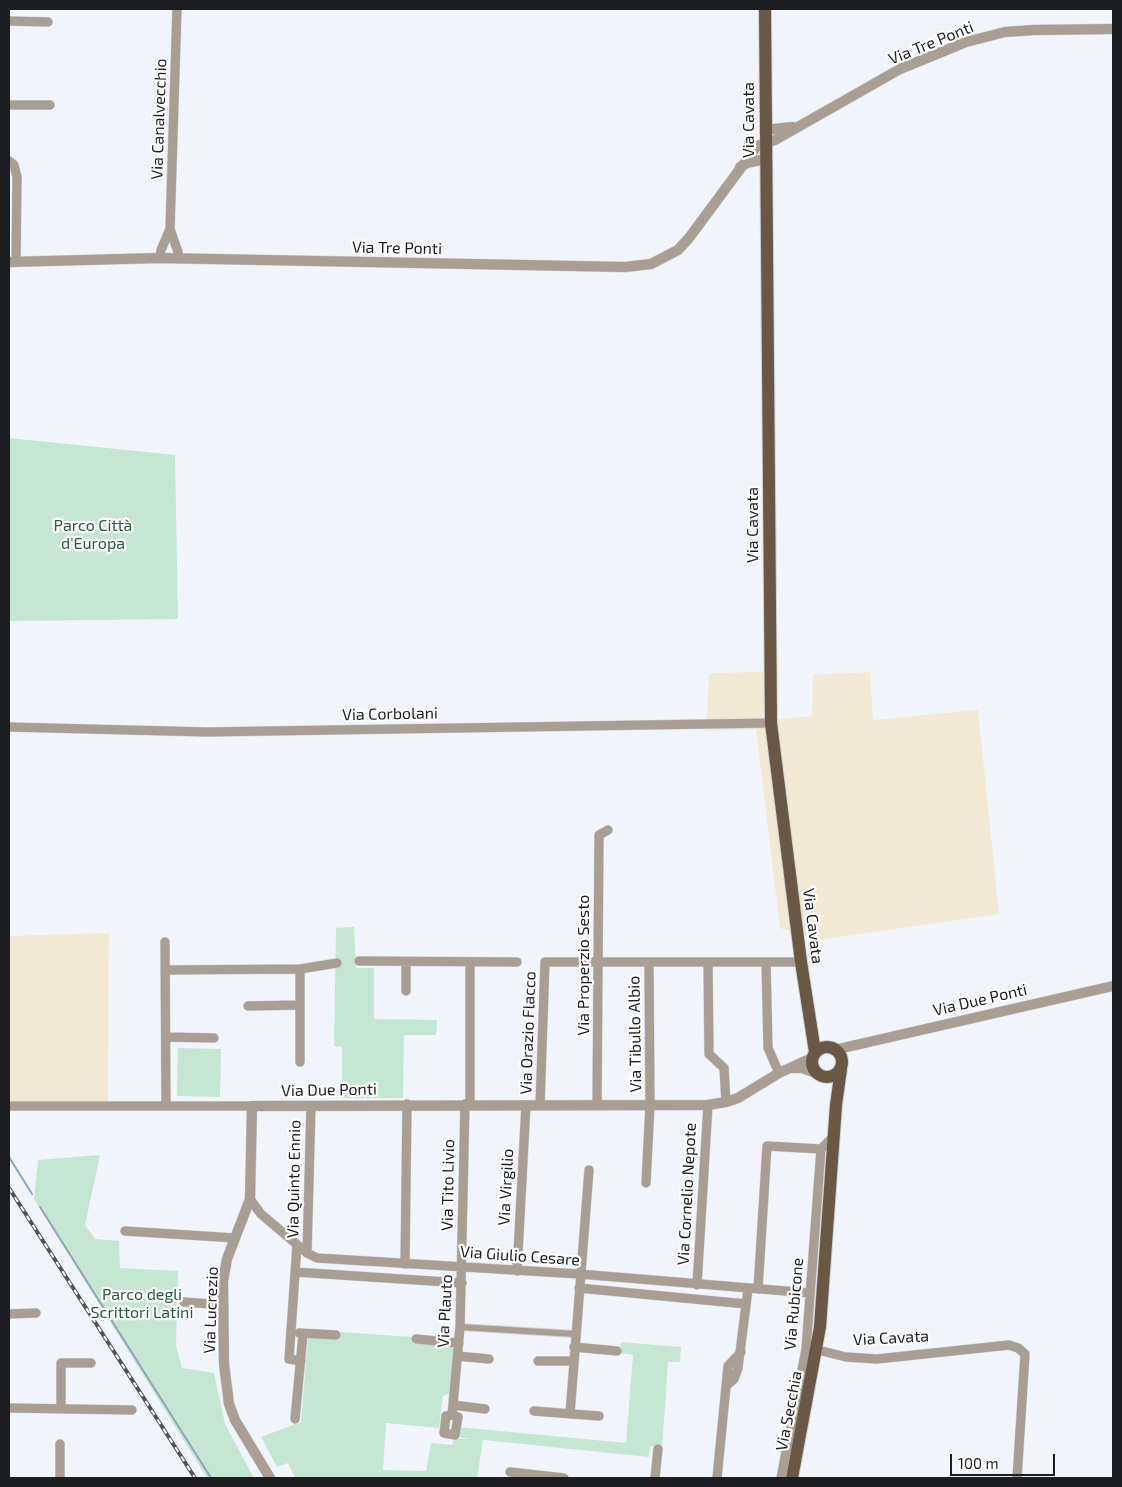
<!DOCTYPE html>
<meta charset="utf-8">
<style>
body{margin:0}
#map{position:relative;width:1122px;height:1487px;overflow:hidden;background:#f1f4fb;font-family:"Exo 2",sans-serif}
canvas{display:block}
.frame{position:absolute;inset:0;border:10px solid #1c1d20;pointer-events:none}
.scale{position:absolute;left:950px;top:1454px;width:105px;height:22px;box-sizing:border-box;border:2px solid #1c1d20;border-top:0;padding-left:6px;font-size:15px;line-height:18px;white-space:nowrap;color:#1c1d20;-webkit-text-stroke:4px #fff;paint-order:stroke}
</style>
<div id="map">
<canvas width="1122" height="1487"></canvas>
<div class="frame"></div>
<div class="scale">100 m</div>
</div>
<script>
const ctx = document.querySelector('canvas').getContext('2d');
ctx.lineJoin = 'round';
function paint(path, color) { ctx.fillStyle = color; ctx.fill(path, 'evenodd'); }
const shape = rows => new Path2D(rows.map(r => 'M' + r).join(''));
function strokePath(path, color, width, dash) { ctx.strokeStyle = color; ctx.lineWidth = width; ctx.lineCap = dash ? 'butt' : 'round'; ctx.setLineDash(dash || []); ctx.stroke(path); }
function drawText(font, color, halo, rows, align = 'center') {
  ctx.font = font + ' "Exo 2",sans-serif'; ctx.lineWidth = 4.5; ctx.setLineDash([]); ctx.textBaseline = 'middle'; ctx.strokeStyle = halo; ctx.fillStyle = color; for (const [text, x, y, turn = 0] of rows) {
    ctx.save(); ctx.translate(x, y); ctx.rotate((+turn || 0) * Math.PI / 180); ctx.textAlign = isNaN(turn) ? turn : align; if (halo) ctx.strokeText(text, 0, 0); ctx.fillText(text, 0, 0); ctx.restore();
  }
}
paint(shape([
 [769,672,771,720,812,716,813,675,870,672,873,720,978,710,999,914,817,940,780,928,756,729,706,731,709,673],
 [109,933,108,1101,9,1105,9,936]
]), '#f2e9d4');
paint(shape([
 [9,438,175,455,178,619,9,621],
 [354,927,356,968,374,968,374,1019,437,1020,436,1035,404,1035,403,1098,342,1098,342,1047,334,1046,336,928],
 [178,1048,221,1049,220,1097,177,1096],
 [100,1155,85,1225,95,1239,119,1241,120,1268,178,1271,176,1346,182,1368,214,1373,225,1424,254,1478,207,1478,34,1199,38,1160],
 [341,1332,412,1337,412,1342,456,1345,450,1393,443,1396,439,1428,386,1423,383,1470,426,1471,431,1443,452,1445,454,1439,470,1439,456,1437,458,1427,626,1443,633,1355,620,1353,621,1342,681,1347,680,1362,668,1362,662,1448,650,1446,649,1457,483,1440,477,1478,295,1478,288,1463,277,1467,261,1437,301,1422,308,1337,341,1338]
]), '#c6e6d4');
strokePath(shape([
 [9,1157,32,1194],
 [40,1207,211,1478]
]), '#8ea5bc', 2);
const pedestrian = shape([
 [460,1327,575,1334]
]);
const minor = shape([
 [9,21,48,22],
 [9,105,50,105],
 [9,161,14,165,17,177,16,262],
 [170,229,178,252,178,259],
 [160,258,161,250,170,229,177,9],
 [9,727,207,732,771,723],
 [165,942,166,1106],
 [359,961,517,962],
 [708,962,709,1054,724,1068,726,1102],
 [766,962,768,1048,779,1073],
 [300,969,300,1062],
 [166,970,300,969,337,963],
 [406,991,406,962],
 [248,1006,300,1005],
 [166,1037,214,1038],
 [470,1104,470,963],
 [540,1105,545,962,801,962],
 [597,1105,599,835,608,830],
 [9,1106,252,1106],
 [646,1183,650,1105,649,963],
 [250,1199,261,1214,307,1253,317,1258,579,1274,810,1293],
 [125,1231,235,1238],
 [297,1245,289,1359,301,1361],
 [307,1253,311,1106],
 [405,1264,407,1104],
 [517,1271,526,1105],
 [295,1272,462,1283],
 [697,1285,708,1105],
 [579,1288,746,1304],
 [758,1289,767,1146,821,1149],
 [184,1302,224,1305],
 [9,1314,36,1313],
 [299,1333,336,1335],
 [416,1339,459,1343],
 [574,1347,617,1351],
 [818,1350,846,1357,877,1359,1009,1345,1018,1348,1025,1354,1017,1478],
 [457,1356,489,1359],
 [538,1361,573,1361],
 [726,1386,734,1379,738,1368,748,1289],
 [453,1405,485,1409],
 [9,1408,132,1410],
 [61,1409,61,1363,91,1363],
 [534,1411,599,1416],
 [570,1414,589,1170],
 [452,1415,458,1417,455,1435,444,1433,446,1416,452,1415,460,1327,465,1104],
 [295,1419,303,1334],
 [510,1472,564,1478],
 [60,1478,60,1444],
 [655,1478,658,1449],
 [717,1478,728,1366,741,1352],
 [781,1478,806,1349,821,1149,835,1135]
]);
const tertiary = shape([
 [765,130,793,127],
 [740,167,747,163,765,159],
 [9,262,160,258,625,267,651,264,678,250,689,238,757,146,775,140,900,69,966,42,1005,32,1034,30,1113,29],
 [834,1050,1113,986],
 [791,1068,802,1068,819,1074],
 [270,1478,235,1420,229,1404,224,1364,223,1281,227,1259,250,1199,252,1106,708,1105,726,1102,738,1098,779,1073,814,1057]
]);
const primary = shape([
 [765,9,771,723,801,962,815,1052],
 '812 1062a15 15 0 1 1 30 0a15 15 0 1 1-30 0Z',
 [792,1478,820,1327,836,1105,841,1069]
]);
strokePath(pedestrian, '#cfd2d8', 8);
strokePath(minor, '#cfd2d8', 10);
strokePath(tertiary, '#cfd2d8', 11);
strokePath(primary, '#cfd2d8', 14);
strokePath(pedestrian, '#a89e93', 6);
strokePath(minor, '#a89e93', 9);
strokePath(tertiary, '#a89e93', 10);
strokePath(primary, '#695845', 12);
const rail = shape([
 [9,1188,195,1478]
]);
strokePath(rail, '#515357', 4);
strokePath(rail, '#fff', 2, [5.5]);
drawText('16px', '#1c1d20', '#fff', [
 ["Via Tre Ponti",931,43,-22],
 ["Via Canalvecchio",159,119,-88],
 ["Via Cavata",749,120,-90],
 ["Via Tre Ponti",397,248,1],
 ["Via Cavata",753,525,-90],
 ["Via Corbolani",390,714,-1],
 ["Via Cavata",813,926,83],
 ["Via Properzio Sesto",584,965,-90],
 ["Via Due Ponti",980,1000,-13],
 ["Via Orazio Flacco",528,1033,-88],
 ["Via Tibullo Albio",635,1034,-91],
 ["Via Due Ponti",329,1090,-1],
 ["Via Quinto Ennio",294,1179,-89],
 ["Via Tito Livio",448,1185,-89],
 ["Via Virgilio",506,1187,-87],
 ["Via Cornelio Nepote",687,1194,-87],
 ["Via Giulio Cesare",520,1256,4],
 ["Via Rubicone",794,1304,-85],
 ["Via Lucrezio",211,1310,-88],
 ["Via Plauto",445,1311,-87],
 ["Via Cavata",891,1338,-3],
 ["Via Secchia",789,1411,-79]
]);
drawText('16px', '#245c42', '#fff', [
 ["Parco Città",93,526],
 ["d'Europa",93,544],
 ["Parco degli",142,1295],
 ["Scrittori Latini",142,1313]
]);
</script>
